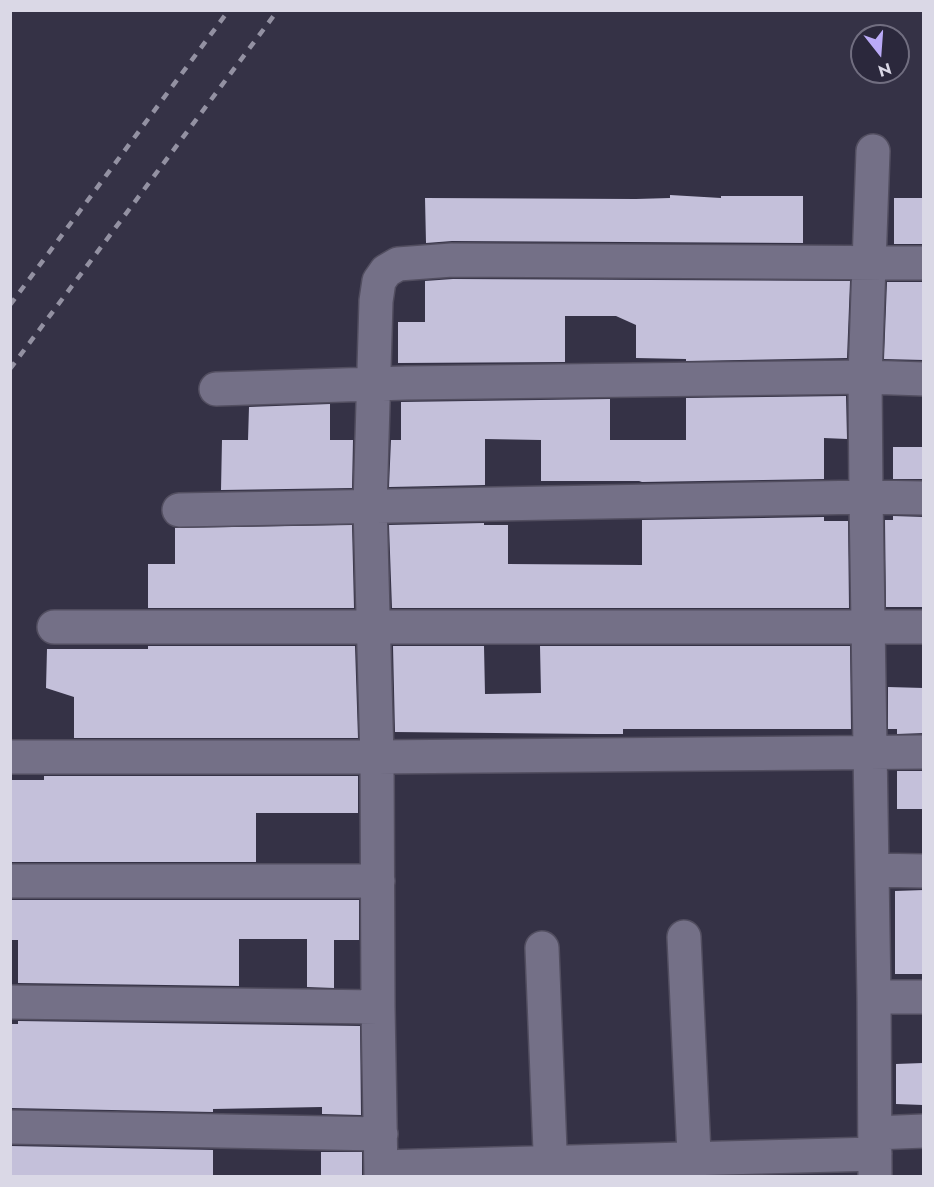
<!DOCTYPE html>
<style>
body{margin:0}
#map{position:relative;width:934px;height:1187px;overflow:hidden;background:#353246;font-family:Jost,sans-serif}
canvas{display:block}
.frame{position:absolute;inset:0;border:12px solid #dad8e6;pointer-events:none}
.north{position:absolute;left:850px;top:24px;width:60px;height:60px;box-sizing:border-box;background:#2b283c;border:2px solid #716e80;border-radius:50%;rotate:163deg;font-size:16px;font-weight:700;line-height:24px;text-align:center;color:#dad8e6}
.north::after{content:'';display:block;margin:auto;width:21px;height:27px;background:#baaaf7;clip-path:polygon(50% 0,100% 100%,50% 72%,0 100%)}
</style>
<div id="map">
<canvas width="934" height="1187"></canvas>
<div class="frame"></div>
<div class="north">N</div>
</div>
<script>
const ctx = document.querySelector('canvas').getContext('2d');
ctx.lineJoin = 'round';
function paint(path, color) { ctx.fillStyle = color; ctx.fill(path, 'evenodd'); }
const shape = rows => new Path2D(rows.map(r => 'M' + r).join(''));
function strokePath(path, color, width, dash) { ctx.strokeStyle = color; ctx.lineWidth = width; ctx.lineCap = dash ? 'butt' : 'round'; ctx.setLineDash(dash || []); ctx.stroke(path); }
paint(shape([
 [670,195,721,198,721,196,803,196,803,243,452,241,426,243,425,198,636,199,670,198],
 [894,198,924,198,924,244,894,244],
 [453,279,850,281,847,358,686,361,686,359,636,358,636,325,616,316,565,316,565,362,398,363,398,322,425,322,425,281],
 [887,282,924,282,924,360,884,359],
 [846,396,847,439,824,438,824,479,642,482,639,481,541,481,541,440,485,439,485,485,389,487,391,440,401,440,401,402,610,399,610,440,686,440,686,398],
 [330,404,330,440,353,440,352,488,221,490,222,440,248,440,249,407],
 [893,447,924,447,924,479,893,479],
 [893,516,924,517,924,607,886,607,885,520,893,520],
 [824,517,824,521,848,521,849,608,392,608,389,525,484,523,484,525,508,525,508,564,642,565,642,520],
 [352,525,354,608,148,608,148,564,175,564,175,528],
 [148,646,355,646,358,738,74,738,74,697,46,688,47,649,148,649],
 [393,646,484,646,485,694,541,693,540,646,850,646,851,729,623,729,623,734,596,734,395,732],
 [888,687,924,688,924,733,897,734,897,729,888,729],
 [897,771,924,771,924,809,897,809],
 [44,776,358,776,358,813,256,813,256,862,10,862,10,780,44,780],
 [924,890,922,974,895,974,895,891],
 [10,900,359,900,359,940,334,940,334,988,307,987,307,939,239,939,239,986,18,983,18,940,10,940],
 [18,1021,360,1026,361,1115,322,1114,322,1107,213,1109,213,1112,10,1108,10,1024,18,1024],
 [923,1063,923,1105,896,1104,896,1064],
 [10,1146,213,1150,213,1176,10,1176],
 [321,1152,362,1152,362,1176,321,1176]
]), '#c4c0da');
const minor = shape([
 [873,151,865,377,866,497,874,997,875,1176],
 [216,389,406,383,865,377,924,379],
 [179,510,866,497,924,498],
 [54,627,924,627],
 [10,757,377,757,924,752],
 [872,870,924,871],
 [10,881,378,881],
 [684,937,695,1176],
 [542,948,551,1176],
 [874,997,924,997],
 [10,1002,378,1007],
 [10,1127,381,1134],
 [875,1133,924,1131],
 [381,1167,875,1154],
 [381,1176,378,1007,377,757,370,506,376,301,379,281,386,271,398,264,452,260,924,263]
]);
strokePath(minor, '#524e60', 36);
strokePath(minor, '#747087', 33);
strokePath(shape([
 [10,305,229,10],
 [10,369,278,10]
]), '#9391a2', 4.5, [8, 8]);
</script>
